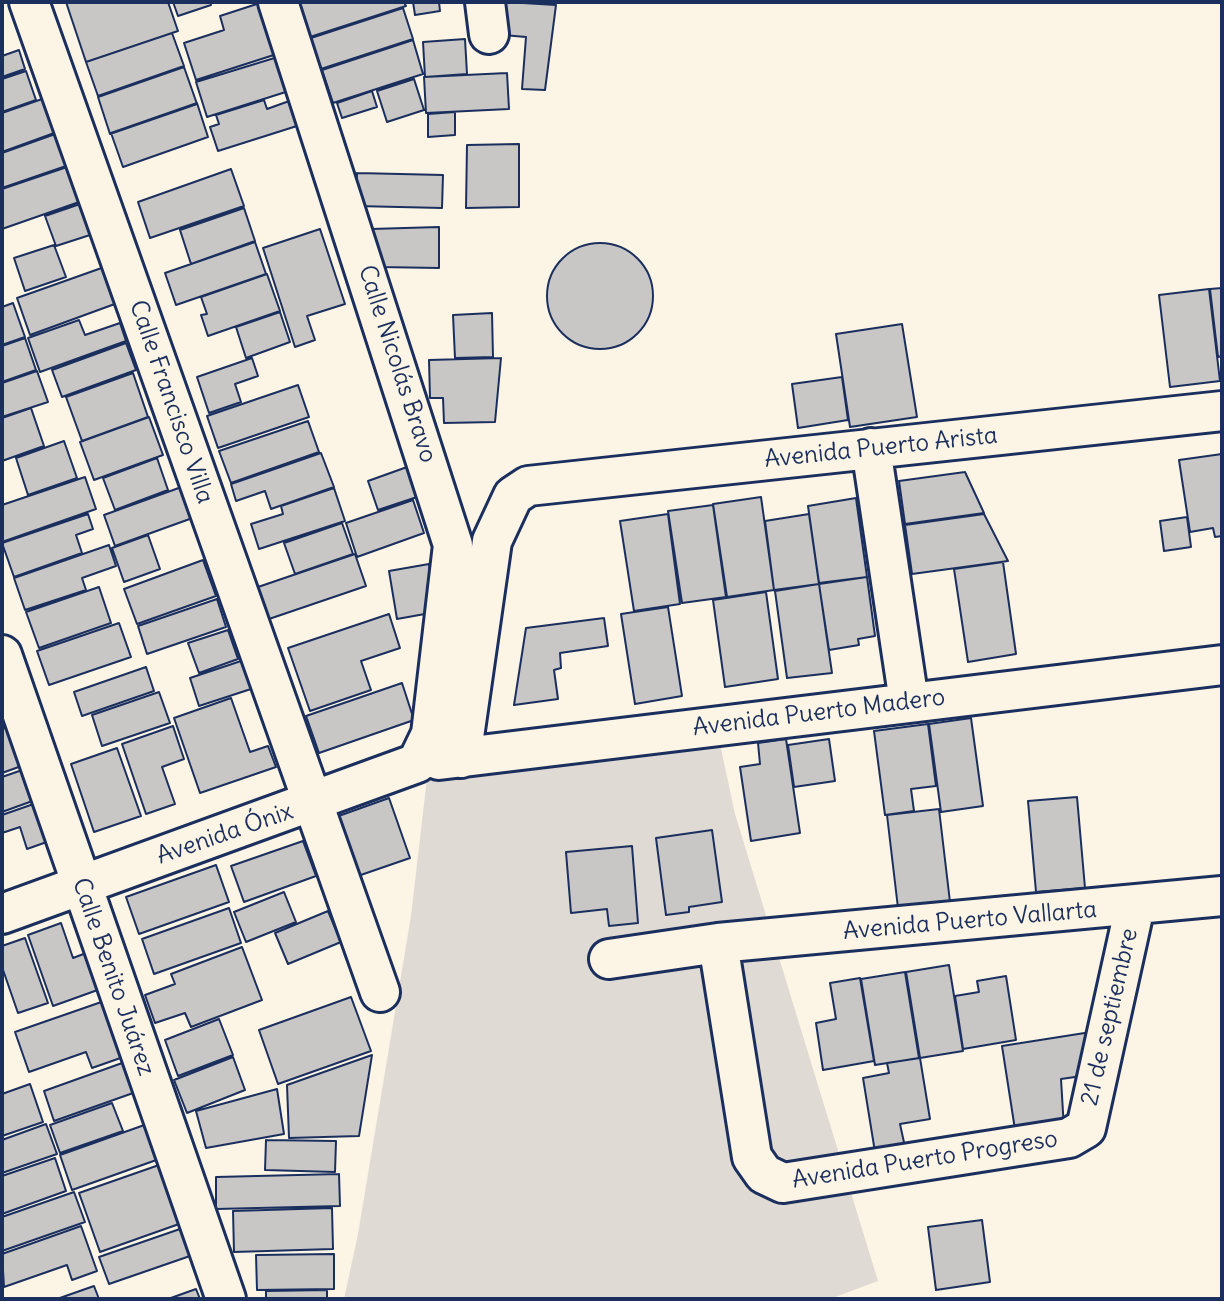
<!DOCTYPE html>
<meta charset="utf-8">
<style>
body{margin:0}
#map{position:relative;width:1224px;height:1301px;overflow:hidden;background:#fcf5e5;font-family:Delius,sans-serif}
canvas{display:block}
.frame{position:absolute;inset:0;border:4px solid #1b2f5e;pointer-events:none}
</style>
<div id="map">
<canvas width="1224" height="1301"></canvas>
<div class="frame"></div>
</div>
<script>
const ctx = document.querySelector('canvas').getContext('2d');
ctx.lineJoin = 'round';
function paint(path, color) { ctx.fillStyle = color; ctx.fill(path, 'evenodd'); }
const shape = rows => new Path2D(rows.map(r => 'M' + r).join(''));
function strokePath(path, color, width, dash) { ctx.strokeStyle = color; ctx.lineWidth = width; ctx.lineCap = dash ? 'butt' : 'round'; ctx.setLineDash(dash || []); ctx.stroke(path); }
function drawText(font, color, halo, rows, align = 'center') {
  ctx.font = font + ' Delius,sans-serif'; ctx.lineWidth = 6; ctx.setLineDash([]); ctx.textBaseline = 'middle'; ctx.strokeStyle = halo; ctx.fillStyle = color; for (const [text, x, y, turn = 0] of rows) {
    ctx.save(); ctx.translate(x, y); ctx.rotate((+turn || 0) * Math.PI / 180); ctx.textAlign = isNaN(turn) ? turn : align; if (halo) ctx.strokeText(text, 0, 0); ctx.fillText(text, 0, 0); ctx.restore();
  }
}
paint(shape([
 [720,744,735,814,878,1281,830,1299,344,1299,358,1234,411,916,427,778]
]), '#dfdbd4');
const building = shape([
 [66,2,168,2,178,31,86,62,66,2],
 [173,2,210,2,211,5,178,16,173,2],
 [263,2,280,53,196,80,184,43,224,30,220,16,263,2],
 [299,2,404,2,406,6,310,37,299,2],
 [413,2,439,2,440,11,415,15,413,2],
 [506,2,556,5,545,90,522,89,526,37,503,35,506,2],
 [403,8,413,39,321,69,311,38,403,8],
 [172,33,184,66,98,96,86,62,172,33],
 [465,39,467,74,425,77,423,42,465,39],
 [413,40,423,74,333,103,322,70,413,40],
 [19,50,25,69,2,77,2,56,19,50],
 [281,56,292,90,207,117,196,82,281,56],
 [184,67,197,104,110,134,98,97,184,67],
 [26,71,36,100,2,112,2,79,26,71],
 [507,73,509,109,426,113,424,77,507,73],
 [414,79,424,110,387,122,377,91,414,79],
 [372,91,377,107,342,118,337,103,372,91],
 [45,98,57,132,2,152,2,113,45,98],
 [264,100,267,109,292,100,300,125,218,151,210,127,219,124,216,115,264,100],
 [197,103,208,137,123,167,111,133,197,103],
 [455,112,455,135,428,137,428,114,455,112],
 [58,133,69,165,2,188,2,153,58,133],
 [519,144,519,207,466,208,467,145,519,144],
 [70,166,82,201,2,229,2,189,70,166],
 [231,169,244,206,150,238,138,202,231,169],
 [357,173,443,175,442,208,356,206,357,173],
 [80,204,90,235,56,246,45,216,80,204],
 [244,208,255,241,191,264,180,230,244,208],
 [439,227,439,268,379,267,371,229,439,227],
 [320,229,345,304,307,316,315,340,295,347,263,248,320,229],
 [255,242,266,274,176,305,165,273,255,242],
 '547 296a53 53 0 1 1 106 0a53 53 0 1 1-106 0Z',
 [54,245,66,277,25,291,14,258,54,245],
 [110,265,123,301,30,335,17,298,110,265],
 [267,274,280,311,208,336,201,315,207,314,201,297,267,274],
 [1222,288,1222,356,1218,357,1210,289,1222,288],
 [1209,289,1220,381,1170,387,1159,295,1209,289],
 [13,303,25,337,2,345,2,307,13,303],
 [280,312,290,342,246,358,236,327,280,312],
 [492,313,493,357,455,358,453,315,492,313],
 [79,320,85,335,120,323,126,341,40,372,28,338,79,320],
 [902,324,917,417,850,427,836,334,902,324],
 [25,338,36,370,2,382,2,346,25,338],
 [126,343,136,370,62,397,52,370,126,343],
 [252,358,258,376,235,384,241,402,209,413,197,377,252,358],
 [501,358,495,422,444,423,443,398,430,398,429,360,501,358],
 [37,371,48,402,2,417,2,383,37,371],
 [133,373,148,417,82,441,66,397,133,373],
 [842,377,848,420,798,428,792,384,842,377],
 [298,385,309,417,218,448,207,416,298,385],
 [31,408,44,446,2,461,2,418,31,408],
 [149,417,163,455,94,480,80,442,149,417],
 [308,421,319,452,231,483,219,451,308,421],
 [64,441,77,478,28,495,16,458,64,441],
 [321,453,334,487,271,509,265,491,236,501,231,484,321,453],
 [1222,454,1222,536,1215,537,1213,528,1190,532,1179,460,1222,454],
 [157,458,168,490,115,510,103,478,157,458],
 [421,462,432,492,378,510,368,481,421,462],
 [965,472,984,513,905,524,899,481,965,472],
 [85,477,96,509,2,542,2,505,85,477],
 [187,485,198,516,115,546,104,515,187,485],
 [334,488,345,521,259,549,251,524,283,514,281,506,334,488],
 [761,497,774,590,727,597,713,504,761,497],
 [856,498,867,577,819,583,808,506,856,498],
 [413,500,424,533,357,557,346,523,413,500],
 [713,505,726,597,682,603,668,511,713,505],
 [88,514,93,529,76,535,82,553,14,577,2,543,88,514],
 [668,514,680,604,634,611,620,521,668,514],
 [809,514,819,584,774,590,765,521,809,514],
 [984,514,1008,561,912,574,905,525,984,514],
 [1187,517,1191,547,1164,551,1160,521,1187,517],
 [342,523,353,554,295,574,284,543,342,523],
 [148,535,160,569,124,582,112,548,148,535],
 [109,545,116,566,82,578,86,590,25,610,14,578,109,545],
 [355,554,366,586,269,619,258,587,355,554],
 [203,560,216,596,137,624,124,589,203,560],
 [1003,562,1016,654,968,662,954,569,1003,562],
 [429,564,436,612,397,619,389,571,429,564],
 [867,577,875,636,858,639,859,645,829,650,819,584,867,577],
 [819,584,832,673,787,678,775,591,819,584],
 [99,587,111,623,39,648,26,612,99,587],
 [766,592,778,679,725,687,713,600,766,592],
 [217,599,226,627,147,654,138,626,217,599],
 [668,607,682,696,635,704,621,614,668,607],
 [389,614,400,648,361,661,371,690,310,711,288,648,389,614],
 [604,618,608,646,560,653,561,668,554,670,558,699,514,705,526,628,604,618],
 [119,623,131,657,49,685,37,651,119,623],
 [228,630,238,659,199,673,188,643,228,630],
 [241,661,251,689,199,706,190,678,241,661],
 [146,667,154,691,82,716,74,692,146,667],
 [402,683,414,720,319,753,306,716,402,683],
 [159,692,170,723,102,746,92,715,159,692],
 [231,698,250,752,268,746,276,767,200,793,174,718,231,698],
 [971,718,983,806,941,812,929,724,971,718],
 [928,724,936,786,911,789,914,811,885,815,874,731,928,724],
 [13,725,27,764,2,773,2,729,13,725],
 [173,726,184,759,162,767,175,804,146,814,122,744,173,726],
 [786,739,800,833,751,841,740,767,760,764,758,743,786,739],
 [829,739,835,781,794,787,788,745,829,739],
 [117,748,141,816,94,832,71,764,117,748],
 [28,768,38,799,2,812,2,777,28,768],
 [1077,797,1085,888,1036,892,1028,801,1077,797],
 [389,798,410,858,355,877,333,818,389,798],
 [45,800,58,838,27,849,20,827,2,833,2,815,45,800],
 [939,809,950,902,898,908,887,815,939,809],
 [712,830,722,902,689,907,689,912,666,915,656,838,712,830],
 [303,841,316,876,244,902,231,866,303,841],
 [632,846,638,923,609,926,607,909,571,913,566,852,632,846],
 [216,865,229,902,139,934,126,897,216,865],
 [284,892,296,922,246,942,234,912,284,892],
 [229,908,241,943,154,974,142,939,229,908],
 [328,911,341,942,288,964,275,933,328,911],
 [61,923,73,958,94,950,106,987,53,1006,28,935,61,923],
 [25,938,48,1003,18,1013,2,967,2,946,25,938],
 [242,947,262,1000,191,1027,185,1013,155,1023,145,995,175,984,171,974,242,947],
 [949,965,963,1051,920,1058,906,972,949,965],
 [905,972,919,1058,875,1065,861,979,905,972],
 [1006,976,1016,1040,963,1049,955,996,979,992,977,981,1006,976],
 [860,978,874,1061,823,1070,816,1023,836,1019,830,983,860,978],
 [351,997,371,1051,278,1084,259,1030,351,997],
 [110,999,129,1055,92,1068,86,1052,29,1072,15,1032,110,999],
 [219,1019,233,1055,178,1076,165,1040,219,1019],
 [1091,1032,1082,1076,1061,1079,1064,1129,1016,1136,1002,1046,1091,1032],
 [372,1055,359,1136,289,1138,287,1085,372,1055],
 [233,1057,245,1090,187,1113,174,1080,233,1057],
 [920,1058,930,1119,900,1124,905,1147,875,1152,863,1078,889,1073,887,1063,920,1058],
 [125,1062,136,1092,54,1121,44,1091,125,1062],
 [30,1084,43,1122,2,1136,2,1094,30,1084],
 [277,1089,284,1134,206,1148,196,1111,277,1089],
 [112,1103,123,1131,60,1153,50,1125,112,1103],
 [150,1123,162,1158,72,1190,60,1155,150,1123],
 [46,1124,57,1154,2,1173,2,1140,46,1124],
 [266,1140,336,1141,335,1172,265,1170,266,1140],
 [55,1158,66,1191,2,1214,2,1176,55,1158],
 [159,1165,179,1224,100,1252,79,1193,159,1165],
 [339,1174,340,1206,216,1209,216,1177,339,1174],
 [74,1192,85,1222,2,1251,2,1217,74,1192],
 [332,1208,333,1249,234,1252,233,1211,332,1208],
 [982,1220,990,1282,936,1290,928,1227,982,1220],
 [81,1226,97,1271,72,1280,67,1265,4,1287,2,1254,81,1226],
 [180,1229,190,1256,109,1284,99,1257,180,1229],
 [334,1254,334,1289,257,1290,256,1255,334,1254],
 [94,1286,99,1299,57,1299,94,1286],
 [196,1289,200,1299,168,1299,196,1289],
 [327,1290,327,1299,266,1299,266,1291,327,1290]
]);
paint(building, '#c8c7c6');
strokePath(building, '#1b2f5e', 2);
const street = shape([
 [29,2,380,992],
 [485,2,489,34],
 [871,448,909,702],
 [2,655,226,1299],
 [461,758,492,541,513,496,528,486,1222,411],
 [439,760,1222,665],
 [2,914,417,763,431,734,453,545,278,2],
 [718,943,752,1157,764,1174,783,1183,1069,1138,1086,1128,1135,906],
 [609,959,718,943,1222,896]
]);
strokePath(street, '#1b2f5e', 44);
strokePath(street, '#fcf5e5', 38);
drawText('24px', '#1b2f5e', '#fcf5e5', [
 ["Calle Nicolás Bravo",397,364,72],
 ["Calle Francisco Villa",171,402,71],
 ["Avenida Puerto Arista",881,448,-6],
 ["Avenida Puerto Madero",819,713,-7],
 ["Avenida Ónix",225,834,-19],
 ["Avenida Puerto Vallarta",970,921,-5],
 ["Calle Benito Juárez",113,977,71],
 ["21 de septiembre",1110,1017,-77],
 ["Avenida Puerto Progreso",925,1160,-9]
]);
</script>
